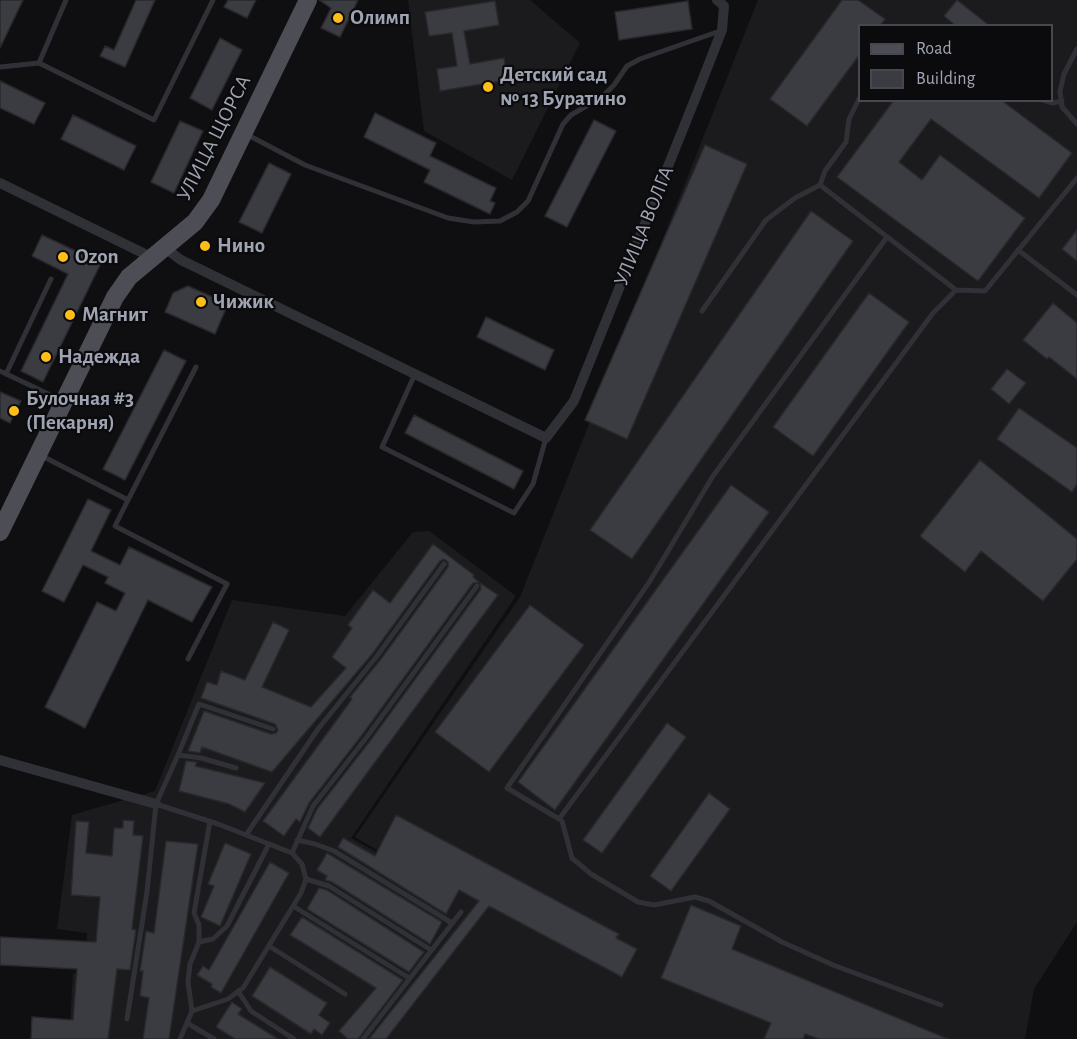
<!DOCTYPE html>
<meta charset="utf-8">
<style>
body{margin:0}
#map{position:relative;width:1077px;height:1039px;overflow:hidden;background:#0f0f11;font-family:"Alegreya Sans",sans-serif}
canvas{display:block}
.legend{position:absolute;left:858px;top:24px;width:195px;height:78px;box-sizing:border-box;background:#0b0a0c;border:2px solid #46484f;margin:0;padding:8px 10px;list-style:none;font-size:18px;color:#9fa4b3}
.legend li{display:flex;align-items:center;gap:12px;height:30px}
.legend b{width:30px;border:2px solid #46484f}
</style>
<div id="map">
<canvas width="1077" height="1039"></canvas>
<ul class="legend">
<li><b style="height:8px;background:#4c4d55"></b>Road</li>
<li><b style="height:16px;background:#3b3c41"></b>Building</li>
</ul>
</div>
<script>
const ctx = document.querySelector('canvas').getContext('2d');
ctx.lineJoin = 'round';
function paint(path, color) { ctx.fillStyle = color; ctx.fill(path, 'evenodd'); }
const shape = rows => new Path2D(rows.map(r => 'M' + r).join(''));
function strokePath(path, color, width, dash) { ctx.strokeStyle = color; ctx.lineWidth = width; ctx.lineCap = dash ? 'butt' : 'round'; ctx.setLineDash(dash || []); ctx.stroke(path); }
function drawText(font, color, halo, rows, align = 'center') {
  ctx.font = font + ' "Alegreya Sans",sans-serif'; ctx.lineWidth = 4.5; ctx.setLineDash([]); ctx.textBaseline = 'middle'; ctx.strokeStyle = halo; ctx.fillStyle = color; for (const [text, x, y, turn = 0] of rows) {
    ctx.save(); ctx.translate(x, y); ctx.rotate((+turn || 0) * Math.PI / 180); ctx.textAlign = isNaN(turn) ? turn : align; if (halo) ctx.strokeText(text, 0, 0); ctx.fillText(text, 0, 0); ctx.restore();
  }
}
paint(shape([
 [408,0,530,0,580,43,512,180,424,131],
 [758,0,1077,0,1077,922,1034,989,1025,1039,69,1039,73,973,84,974,87,933,57,929,72,815,155,791,232,600,345,616,413,532,429,531,516,596,351,838,465,902,355,837,520,597],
 [860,26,1052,26,1052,100,860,100]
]), '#1b1b1e');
const building = shape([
 [0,0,23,0,0,48,0,0],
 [136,0,155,0,125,67,100,56,105,46,114,50,136,0],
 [228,0,256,0,247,18,224,7,228,0],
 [319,0,358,0,340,37,321,28,331,8,319,0],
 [842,0,858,0,885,19,880,26,860,26,860,54,807,126,770,99,842,0],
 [957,0,990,26,956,26,944,16,957,0],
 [495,1,499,25,464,31,470,64,504,58,507,80,440,91,437,69,457,66,452,33,429,36,425,12,495,1],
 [688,1,692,29,619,40,615,12,688,1],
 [220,38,242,50,212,110,190,98,220,38],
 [0,81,45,103,34,124,0,108,0,81],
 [894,100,1001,100,1072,153,1039,198,931,119,899,162,922,180,940,155,1025,218,978,281,837,177,894,100],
 [375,113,436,143,430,156,496,188,490,201,495,203,490,214,424,182,430,170,364,137,375,113],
 [73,115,136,146,124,170,61,139,73,115],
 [594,120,616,131,567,227,545,216,594,120],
 [180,121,203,131,174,193,151,182,180,121],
 [705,145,747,164,627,439,585,420,705,145],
 [269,163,291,174,262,233,239,222,269,163],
 [811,211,853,241,632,559,590,530,811,211],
 [1077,230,1077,261,1062,249,1077,230],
 [42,235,101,263,43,382,21,371,68,274,32,256,42,235],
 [188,286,228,304,215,334,165,312,173,293,188,286],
 [869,293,909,322,813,456,773,427,869,293],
 [1053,303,1077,323,1077,379,1049,357,1047,359,1023,340,1053,303],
 [486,317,554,350,545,370,477,337,486,317],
 [164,350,186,361,125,480,103,469,164,350],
 [1007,369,1026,383,1009,404,991,389,1007,369],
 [0,392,21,401,10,423,0,418,0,392],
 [1019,408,1077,448,1077,484,1072,492,997,439,1019,408],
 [414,415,523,471,514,489,405,433,414,415],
 [980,460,1077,539,1077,559,1043,601,981,551,965,572,920,536,980,460],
 [731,485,769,512,555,810,518,782,731,485],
 [88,499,111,510,91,551,120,565,129,547,212,587,192,622,148,600,85,728,45,707,97,602,116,611,125,593,105,583,108,577,83,565,64,602,42,591,88,499],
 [433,544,474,575,473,577,479,582,473,583,362,735,309,803,300,822,296,819,284,836,263,821,352,699,350,697,381,659,448,567,448,562,444,559,440,561,373,653,272,772,202,747,200,753,188,751,204,711,271,734,276,733,278,730,275,724,201,698,207,682,217,685,221,671,245,680,273,622,289,630,262,687,311,707,346,668,332,657,352,628,348,625,373,590,390,603,433,544],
 [480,583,498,595,320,837,308,828,317,809,370,741,481,589,480,583],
 [530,605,584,645,489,772,435,732,530,605],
 [667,723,686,737,602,853,583,840,667,723],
 [186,761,197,762,195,766,265,783,245,812,229,804,179,791,186,761],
 [709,793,730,809,671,891,650,876,709,793],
 [396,815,619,934,616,938,637,949,622,977,489,906,386,1039,369,1039,479,901,459,890,446,914,338,847,343,838,375,856,396,815],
 [123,820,134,821,133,835,143,836,132,929,136,930,130,970,117,969,108,1039,31,1039,32,1017,73,1020,77,969,0,965,0,937,96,942,100,897,71,895,76,821,89,822,86,853,112,856,114,828,123,828,123,820],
 [166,841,198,844,169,1039,143,1039,149,998,140,996,143,971,140,971,146,931,154,933,166,841],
 [225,843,251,854,220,926,201,917,214,886,208,884,225,843],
 [327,853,442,922,430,944,332,882,325,880,327,876,317,870,327,853],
 [270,862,289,873,221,993,211,987,212,984,197,975,203,966,209,970,270,862],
 [319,888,327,890,424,952,409,972,307,909,319,888],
 [691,905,741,926,732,949,948,1039,819,1039,805,1034,803,1039,764,1039,771,1023,661,978,691,905],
 [302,917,403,980,358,1039,348,1039,339,1031,376,988,290,935,302,917],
 [270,967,327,1003,319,1015,330,1023,322,1035,314,1029,311,1034,252,996,270,967],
 [232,1002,242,1009,238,1014,278,1039,235,1039,216,1027,232,1002]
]);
paint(building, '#3b3c41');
strokePath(building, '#29292d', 1.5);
strokePath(shape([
 [1077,49,1064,74,1060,91,1062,107,1077,124],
 [39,63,154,120,213,0],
 [0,67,39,63,66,0],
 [860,97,849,119,846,142,825,171,820,185,956,290],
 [1043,100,1052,103,1062,101],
 [246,134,305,165,448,218,474,222,500,221,517,212,528,201,563,124,571,115,602,97,614,85,627,66,640,59,720,31],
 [1018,250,1077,295],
 [702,311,766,220,795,198,820,185],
 [0,371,61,400],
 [6,374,51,279],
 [415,374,382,447,514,513,533,484,546,438],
 [42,456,128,500,115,526,227,584,188,659],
 [128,500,196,367],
 [178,755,199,704,273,729],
 [156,804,218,824,292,853,302,864,306,879,301,893,243,988,228,999,192,1011,180,1039],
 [559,819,507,788,650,581,713,476,887,237],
 [246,835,318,729,377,656,444,564],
 [297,840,315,844,334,851,452,923],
 [292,853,313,806,366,738,477,586],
 [306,879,329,886,431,950],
 [293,906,409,978],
 [199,942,213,939,227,926,269,844],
 [269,946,345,994],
 [238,991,251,1011,294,1039],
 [941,1005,833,965,782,942,709,901,695,897,654,905,638,902,591,874,572,858,562,821,559,819,933,313,956,290,985,291,1077,178],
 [192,1011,188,982,190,964,199,942,199,925,194,913,210,821],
 [127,1019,147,892,156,804,178,755,201,758,236,768],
 [187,1023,214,1039],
 [363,1039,461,912]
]), '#303136', 5);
strokePath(shape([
 [0,183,151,257],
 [165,248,181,260,546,438,574,401,697,94,722,30,724,6,717,0],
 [0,760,156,804]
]), '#303136', 10);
strokePath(shape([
 [0,532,115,297,129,277,195,222,211,200,308,0]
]), '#4c4d55', 18);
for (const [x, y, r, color] of [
 [338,18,6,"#febe1a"],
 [488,87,6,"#febe1a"],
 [205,246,6,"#febe1a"],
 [63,257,6,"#febe1a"],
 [201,302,6,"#febe1a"],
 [70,315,6,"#febe1a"],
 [46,357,6,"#febe1a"],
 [14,411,6,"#febe1a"]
]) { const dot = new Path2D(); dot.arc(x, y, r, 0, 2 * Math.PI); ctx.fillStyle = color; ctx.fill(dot); strokePath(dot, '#0b0a0c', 2); }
drawText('bold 21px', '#9fa4b3', '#0b0a0c', [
 ["Олимп",350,18],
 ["Детский сад",500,75],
 ["№ 13 Буратино",500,99],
 ["Нино",217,246],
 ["Ozon",75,257],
 ["Чижик",213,302],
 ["Магнит",82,315],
 ["Надежда",58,357],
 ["Булочная #3",26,399],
 ["(Пекарня)",26,423]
], 'left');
drawText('21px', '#9fa4b3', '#0b0a0c', [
 ["УЛИЦА ЩОРСА",214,138,-63],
 ["УЛИЦА ВОЛГА",644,226,-68]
]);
</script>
